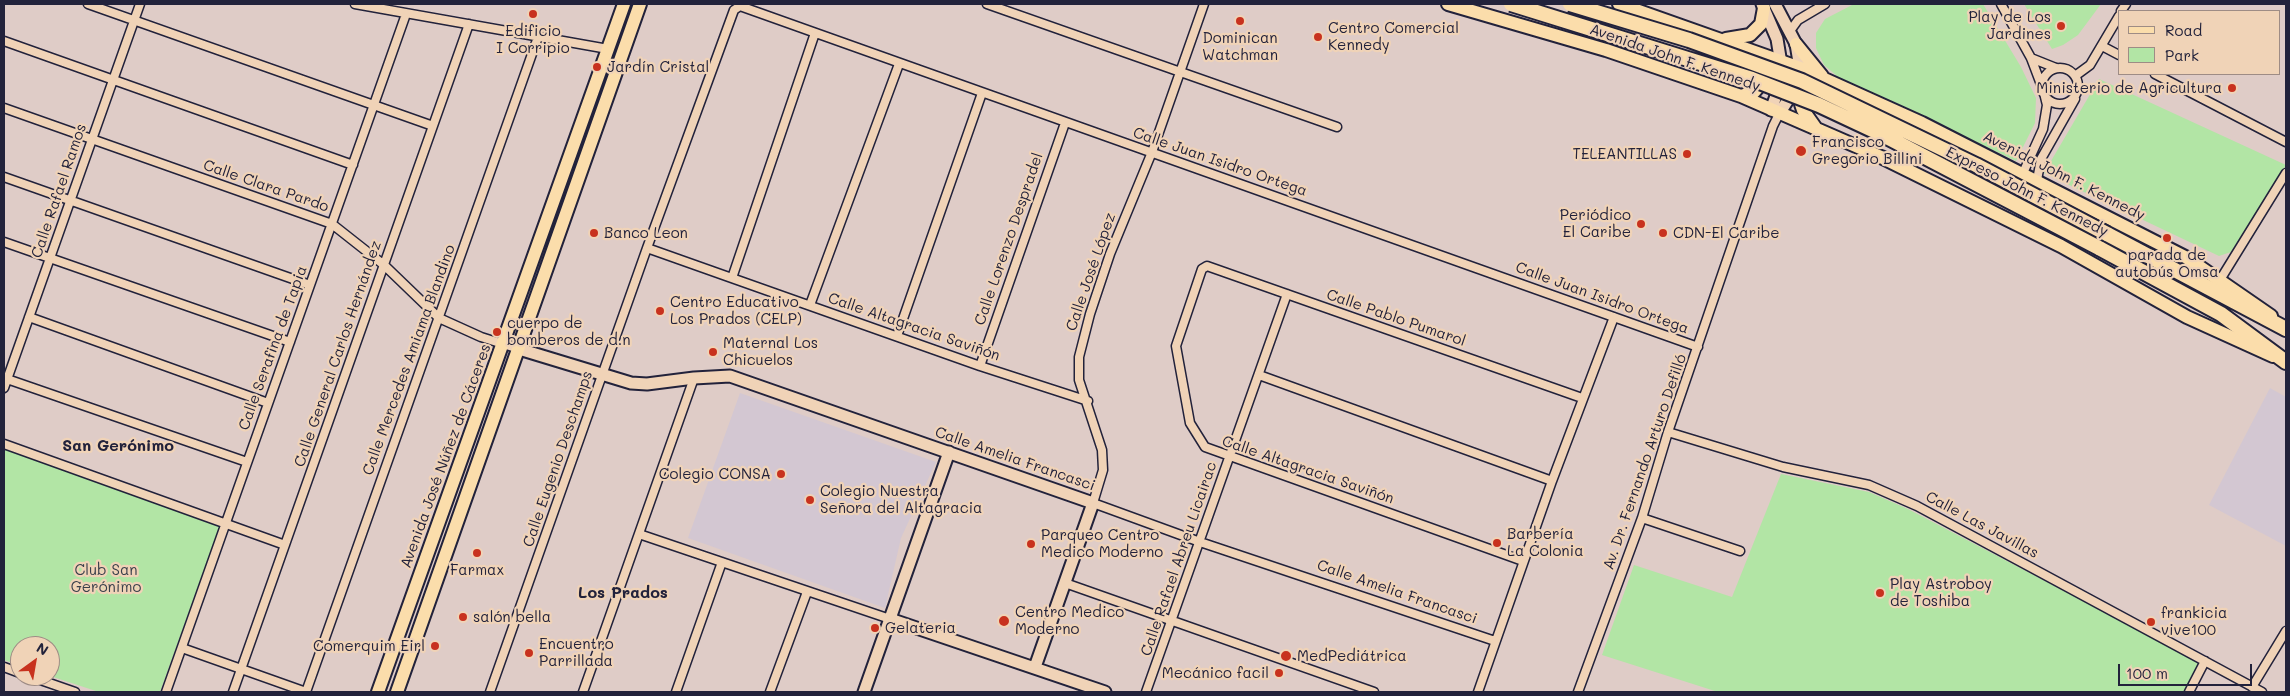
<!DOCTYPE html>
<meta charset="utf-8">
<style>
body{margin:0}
#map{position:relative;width:2290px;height:696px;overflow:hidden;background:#dfccc7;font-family:Mali,sans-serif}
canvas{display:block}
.frame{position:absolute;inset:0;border:5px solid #22223b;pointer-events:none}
.legend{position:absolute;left:2118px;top:10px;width:162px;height:65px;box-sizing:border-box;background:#f0d3b7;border:1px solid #9e8c85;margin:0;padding:6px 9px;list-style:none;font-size:15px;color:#22223b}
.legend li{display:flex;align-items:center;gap:10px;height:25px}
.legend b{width:25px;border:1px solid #9e8c85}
.north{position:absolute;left:10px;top:636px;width:50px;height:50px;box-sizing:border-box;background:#f0d3b7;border:1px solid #9e8c85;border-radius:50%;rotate:32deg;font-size:14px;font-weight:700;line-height:20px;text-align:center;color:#22223b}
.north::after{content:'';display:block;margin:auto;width:18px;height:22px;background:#c8321e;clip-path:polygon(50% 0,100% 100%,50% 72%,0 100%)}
.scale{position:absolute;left:2118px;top:664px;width:134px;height:22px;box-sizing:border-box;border:2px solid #22223b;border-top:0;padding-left:6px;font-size:15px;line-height:18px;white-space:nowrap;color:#22223b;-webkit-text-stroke:4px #f0d3b7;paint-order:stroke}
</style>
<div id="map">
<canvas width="2290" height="696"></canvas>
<div class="frame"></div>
<ul class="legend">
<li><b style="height:6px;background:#fbddab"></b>Road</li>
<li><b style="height:14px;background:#b2e5a5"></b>Park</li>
</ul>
<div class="north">N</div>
<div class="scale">100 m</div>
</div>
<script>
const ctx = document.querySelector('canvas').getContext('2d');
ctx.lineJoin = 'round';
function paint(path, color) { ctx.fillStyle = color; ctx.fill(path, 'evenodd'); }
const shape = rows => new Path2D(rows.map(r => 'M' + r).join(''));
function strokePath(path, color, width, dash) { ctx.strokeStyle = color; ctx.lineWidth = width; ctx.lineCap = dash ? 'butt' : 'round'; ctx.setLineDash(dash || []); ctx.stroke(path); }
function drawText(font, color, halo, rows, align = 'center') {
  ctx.font = font + ' Mali,sans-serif'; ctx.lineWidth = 4.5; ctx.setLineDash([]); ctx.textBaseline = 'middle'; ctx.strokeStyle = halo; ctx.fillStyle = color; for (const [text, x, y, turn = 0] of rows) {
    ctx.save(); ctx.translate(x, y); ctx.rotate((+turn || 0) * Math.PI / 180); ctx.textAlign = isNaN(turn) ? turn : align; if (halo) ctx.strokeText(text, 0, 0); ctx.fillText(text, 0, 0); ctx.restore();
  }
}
paint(shape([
 [2270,388,2286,397,2286,546,2209,505],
 [740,393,936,462,901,538,885,608,688,538]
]), '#d3c7d2');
paint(shape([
 [1854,4,1983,4,2021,67,2036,98,2035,123,2016,161,1838,77,1824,65,1816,48,1816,33,1825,19],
 [2024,4,2101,4,2078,35,2063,45,2052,49],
 [2099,79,2286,165,2231,252,2219,256,2044,173],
 [4,449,220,526,160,692,99,692,50,676,50,646,20,646,20,666,4,660],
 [1781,474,1869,492,1908,509,2201,663,2188,692,1718,692,1602,655,1634,565,1732,597]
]), '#b2e5a5');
const street = shape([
 [88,4,433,126],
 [355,4,608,49],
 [987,4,1337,127],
 [1204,4,1152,152,1110,254,1090,314,1079,357,1079,380,1102,450,1103,470,1093,503,1200,542,1495,641],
 [2001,4,2031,58,2042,87],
 [2121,11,2126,4],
 [1790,31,1798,20,1825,4],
 [4,41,353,165],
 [2102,46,2119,55],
 [2031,58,2056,68],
 '2042 86a18 18 0 1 1 36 0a18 18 0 1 1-36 0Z',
 [2155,74,2286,142],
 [2075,76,2090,65,2119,16],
 [4,108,332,224,384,265,439,318,481,337,519,349],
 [2023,173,2043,129,2047,105,2045,97],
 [4,177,310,285],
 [2037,180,2041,159,2075,99],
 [4,242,290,342],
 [647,248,980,366,1088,401],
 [732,278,815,33],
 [2220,280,2286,173],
 [810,305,899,64],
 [29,317,268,403],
 [897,336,982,93],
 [980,366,1065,123],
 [1259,375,1552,481],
 [7,379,247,462],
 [4,388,140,4],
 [1668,432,1783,467,1869,485,1917,506,2262,692],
 [4,444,285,545],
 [1642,518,1740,551],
 [639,534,890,619],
 [1523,561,1205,447,1190,423,1176,346,1202,269,1207,266,1582,398],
 [1065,583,1374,692],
 [182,648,306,692,538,37],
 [4,667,20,673],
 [29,676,75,692],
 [2252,687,2286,631],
 [166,692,406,14],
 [233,692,469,24],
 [490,692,647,248,734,10,740,6,1698,347],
 [583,692,694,378],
 [676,692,722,562],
 [770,692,807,592],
 [1146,692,1287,294],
 [1478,692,1552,481,1614,317],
 [1578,692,1642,518,1668,432,1773,126,1779,114],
 [2189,692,2205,661]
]);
const secondary = shape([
 [1762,4,1777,39,1783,76,1771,110],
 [1775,4,1796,44,1800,68,1798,84,1779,114],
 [519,349,631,383,647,384,694,378,730,376,1093,503,1035,667],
 [890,619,1105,692],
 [864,692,949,452]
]);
const primary = shape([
 [1448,4,1606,50,1741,96,1881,157,2061,246,2187,317,2273,356],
 [1619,4,1800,68,1922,123,2187,258,2271,316],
 [1726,39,1750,35,1761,24,1764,8],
 [1796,44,1822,76],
 [1741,96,1754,92,1761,84,1764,73,1759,58],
 [1815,127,1803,110,1801,104,1805,91,1813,84,1818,83],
 [378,692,624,4],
 [397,692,640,4]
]);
const highway = shape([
 [2107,234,2286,329],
 [2099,248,2221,314,2286,362]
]);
strokePath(street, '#22223b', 11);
strokePath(secondary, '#22223b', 15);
strokePath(primary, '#22223b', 16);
strokePath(highway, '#22223b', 18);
strokePath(street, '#f0d3b7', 8);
strokePath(secondary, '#f0d3b7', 11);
strokePath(primary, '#fbddab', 12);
strokePath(highway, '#fbddab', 14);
const highwayBridge = shape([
 [1511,4,1752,79,1819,105,1883,135,2099,248],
 [1570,4,1689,40,1802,81,1976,165,2107,234]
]);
strokePath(highwayBridge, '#22223b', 18, []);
strokePath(highwayBridge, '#fbddab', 14);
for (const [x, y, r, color] of [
 [533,14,5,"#c8321e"],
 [1240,21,5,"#c8321e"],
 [2061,26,5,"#c8321e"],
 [1318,37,5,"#c8321e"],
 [597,67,5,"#c8321e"],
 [2232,88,5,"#c8321e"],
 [1801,151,6,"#c8321e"],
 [1687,154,5,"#c8321e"],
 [1641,224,5,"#c8321e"],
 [594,233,5,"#c8321e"],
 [1663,233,5,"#c8321e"],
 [2167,238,5,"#c8321e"],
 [660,311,5,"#c8321e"],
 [497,332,5,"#c8321e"],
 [713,352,5,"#c8321e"],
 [781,474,5,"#c8321e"],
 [810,500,5,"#c8321e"],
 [1497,543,5,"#c8321e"],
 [1031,544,5,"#c8321e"],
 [477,553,5,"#c8321e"],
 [1880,593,5,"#c8321e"],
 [463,617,5,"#c8321e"],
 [1004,621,6,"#c8321e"],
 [2151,622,5,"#c8321e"],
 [875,628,5,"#c8321e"],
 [435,646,5,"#c8321e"],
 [529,653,5,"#c8321e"],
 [1286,656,6,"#c8321e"],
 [1279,673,5,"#c8321e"]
]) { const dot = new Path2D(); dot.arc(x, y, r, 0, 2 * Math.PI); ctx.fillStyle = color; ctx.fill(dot); strokePath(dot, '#f0d3b7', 2); }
drawText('15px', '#22223b', '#f0d3b7', [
 ["Play de Los",2051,17,"right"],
 ["Jardines",2051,34,"right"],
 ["Centro Comercial",1328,28],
 ["Kennedy",1328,45],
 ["Edificio",533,31,"center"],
 ["I Corripio",533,48,"center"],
 ["Dominican",1240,38,"center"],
 ["Watchman",1240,55,"center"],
 ["Jardín Cristal",607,67],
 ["Ministerio de Agricultura",2222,88,"right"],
 ["Francisco",1812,142],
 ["Gregorio Billini",1812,159],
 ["TELEANTILLAS",1677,154,"right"],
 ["Periódico",1631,215,"right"],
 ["El Caribe",1631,232,"right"],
 ["Banco Leon",604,233],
 ["CDN-El Caribe",1673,233],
 ["parada de",2167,255,"center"],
 ["autobús Omsa",2167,272,"center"],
 ["Centro Educativo",670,302],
 ["Los Prados (CELP)",670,319],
 ["cuerpo de",507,323],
 ["bomberos de d.n",507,340],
 ["Maternal Los",723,343],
 ["Chicuelos",723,360],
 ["Colegio CONSA",771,474,"right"],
 ["Colegio Nuestra",820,491],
 ["Señora del Altagracia",820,508],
 ["Barbería",1507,534],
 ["La Colonia",1507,551],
 ["Parqueo Centro",1041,535],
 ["Medico Moderno",1041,552],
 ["Farmax",477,570,"center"],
 ["Play Astroboy",1890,584],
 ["de Toshiba",1890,601],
 ["Centro Medico",1015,612],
 ["Moderno",1015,629],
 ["frankicia",2161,613],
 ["vive100",2161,630],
 ["salón bella",473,617],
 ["Gelateria",885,628],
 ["Encuentro",539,644],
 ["Parrillada",539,661],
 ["Comerquim Eirl",425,646,"right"],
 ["MedPediátrica",1297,656],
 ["Mecánico facil",1269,673,"right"]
], 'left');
drawText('15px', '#22223b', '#f0d3b7', [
 ["Avenida John F. Kennedy",1675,58,19],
 ["Calle Juan Isidro Ortega",1220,162,19],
 ["Avenida John F. Kennedy",2064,176,27],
 ["Calle Clara Pardo",266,186,19],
 ["Calle Rafael Ramos",59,191,-71],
 ["Expreso John F. Kennedy",2027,192,27],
 ["Calle Lorenzo Despradel",1009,239,-71],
 ["Calle José López",1091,272,-71],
 ["Calle Juan Isidro Ortega",1602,298,20],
 ["Calle Pablo Pumarol",1396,318,19],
 ["Calle Altagracia Saviñón",914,327,19],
 ["Calle Serafina de Tapia",273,348,-70],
 ["Calle General Carlos Hernández",338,354,-71],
 ["Calle Mercedes Amiama Blandino",409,360,-70],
 ["Avenida José Núñez de Cáceres",446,456,-70],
 ["Calle Eugenio Deschamps",558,459,-71],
 ["Calle Amelia Francasci",1015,459,19],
 ["Av. Dr. Fernando Arturo Defilló",1645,462,-71],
 ["Calle Altagracia Saviñón",1308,470,19],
 ["Calle Las Javillas",1982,525,28],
 ["Calle Rafael Abreu Licairac",1179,559,-71],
 ["Calle Amelia Francasci",1397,592,19]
]);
drawText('15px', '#383f4b', '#f0d3b7', [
 ["Club San",106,570],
 ["Gerónimo",106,587]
]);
drawText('bold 16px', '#22223b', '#f0d3b7', [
 ["San Gerónimo",118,446],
 ["Los Prados",623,593]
]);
</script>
